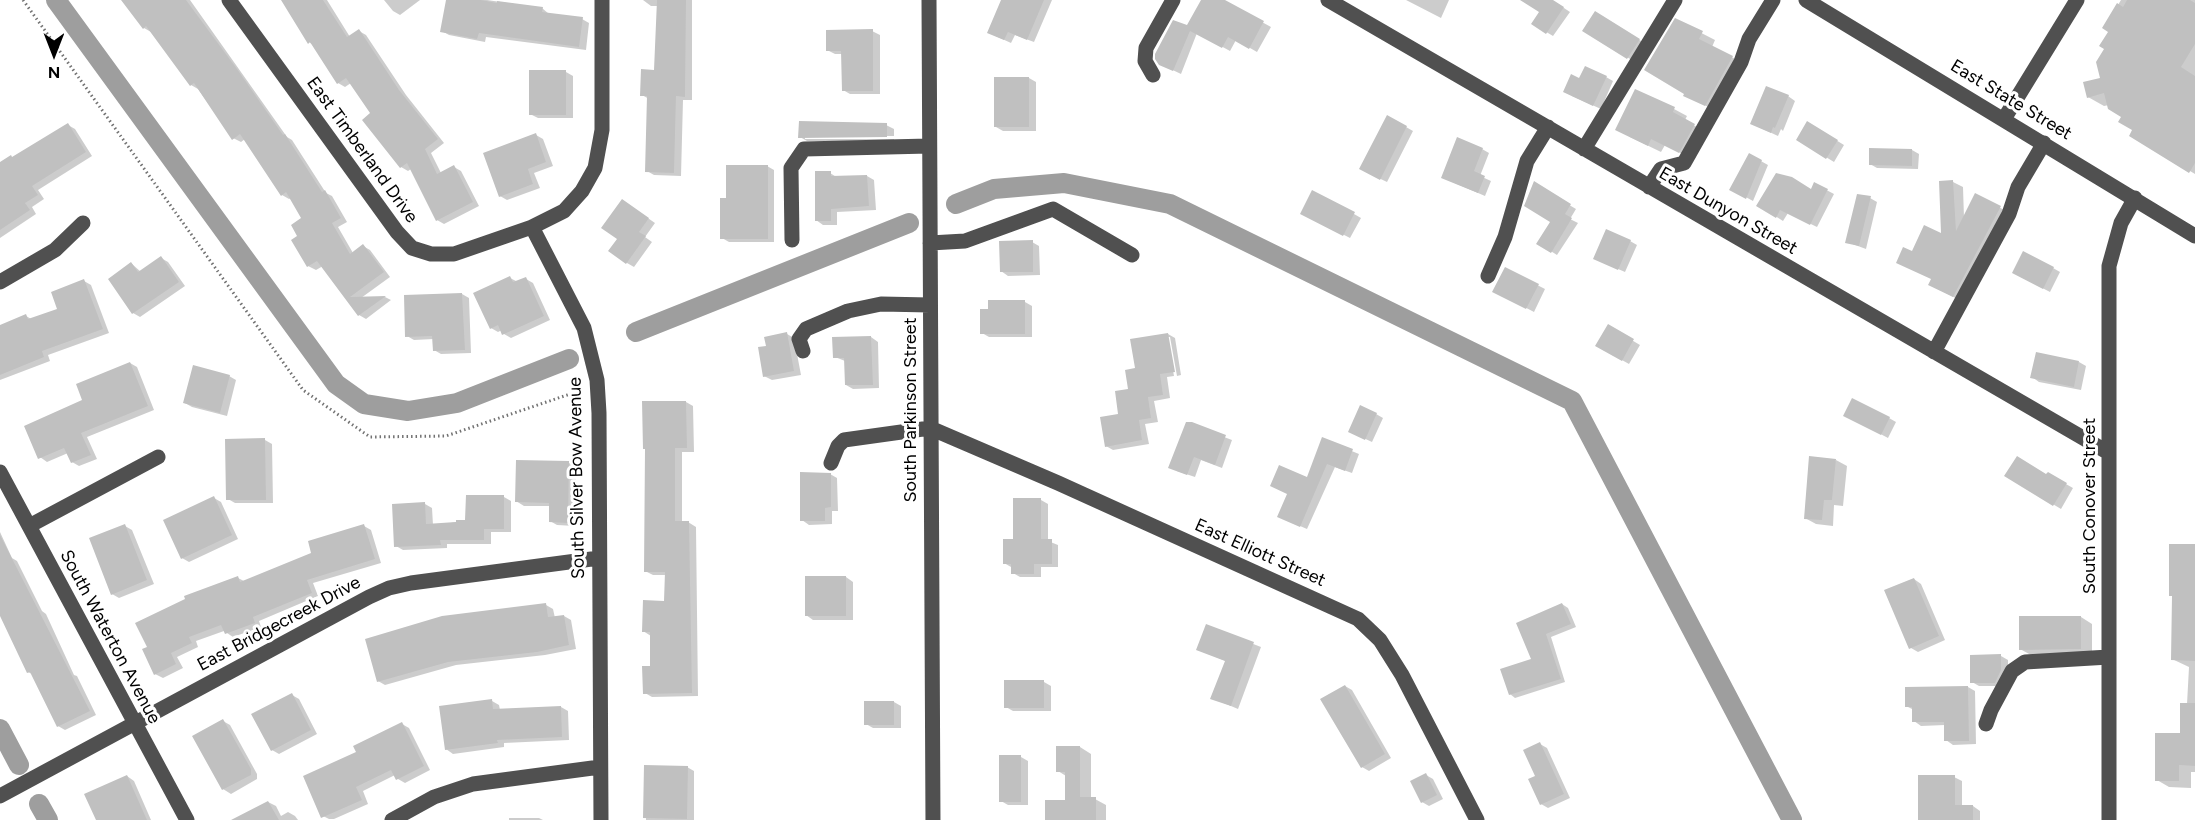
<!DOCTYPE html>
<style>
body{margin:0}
#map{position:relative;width:2195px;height:820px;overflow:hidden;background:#fff;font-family:Figtree,sans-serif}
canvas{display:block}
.north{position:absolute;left:24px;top:24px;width:60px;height:60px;-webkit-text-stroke:4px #fff;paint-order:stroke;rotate:180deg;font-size:16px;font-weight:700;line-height:24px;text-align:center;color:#000}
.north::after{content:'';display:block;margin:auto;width:21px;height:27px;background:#000;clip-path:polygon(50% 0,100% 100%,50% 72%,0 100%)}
</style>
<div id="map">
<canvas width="2195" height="820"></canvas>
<div class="north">N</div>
</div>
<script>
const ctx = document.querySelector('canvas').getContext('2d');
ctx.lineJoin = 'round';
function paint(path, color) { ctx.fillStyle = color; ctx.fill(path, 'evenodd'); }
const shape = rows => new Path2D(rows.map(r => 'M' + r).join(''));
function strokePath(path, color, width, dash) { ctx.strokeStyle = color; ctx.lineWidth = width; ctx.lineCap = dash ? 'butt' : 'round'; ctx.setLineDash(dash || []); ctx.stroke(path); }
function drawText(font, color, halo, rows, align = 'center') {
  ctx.font = font + ' Figtree,sans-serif'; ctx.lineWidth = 6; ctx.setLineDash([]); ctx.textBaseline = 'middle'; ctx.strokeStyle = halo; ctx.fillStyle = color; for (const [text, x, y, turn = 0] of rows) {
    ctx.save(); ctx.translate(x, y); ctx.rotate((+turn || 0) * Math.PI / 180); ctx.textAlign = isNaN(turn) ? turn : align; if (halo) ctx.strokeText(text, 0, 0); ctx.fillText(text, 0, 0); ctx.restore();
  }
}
paint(shape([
 [123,0,190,0,287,137,292,140,326,193,332,196,347,222,338,227,353,253,363,246,370,250,390,277,361,298,385,297,391,300,366,319,359,315,323,266,316,270,308,266,299,237,303,219,291,198,289,199,282,195,245,139,241,142,233,138,198,89,191,85,151,32,144,28],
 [282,0,327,0,350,37,359,31,366,35,406,95,444,143,431,153,441,173,454,167,461,171,479,206,444,224,437,220,411,169,408,171,401,167,372,114,351,83,345,87,338,83,313,45,309,42],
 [384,0,420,0,400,15,393,11],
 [448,0,487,0,542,8,549,14,582,19,589,23,586,50,486,37,485,42,449,35,442,31],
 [643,0,692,0,692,100,683,100,681,176,654,175,647,171,649,99,642,95,655,71,658,6,651,6],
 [1003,0,1052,0,1034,42,1015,35,1011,43,989,33],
 [1202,0,1222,0,1271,27,1257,52,1236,40,1230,51,1197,33,1181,74,1160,64,1188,27],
 [1406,0,1449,0,1441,18],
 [1523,0,1552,0,1570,12,1553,36,1533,24,1541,12],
 [2121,0,2195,0,2195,174,2131,136,2134,130,2123,116,2109,105,2104,106,2088,97,2102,79,2110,31,2104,28],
 [1595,13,1646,44,1635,62,1584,31],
 [1676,20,1715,40,1712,47,1745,64,1719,112,1685,96],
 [872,31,880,35,880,94,850,94,843,90,843,54,835,54,827,50],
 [566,72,573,76,573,118,538,118,530,114],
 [1606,77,1613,81,1601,109,1572,96,1580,80],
 [1029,78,1036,82,1036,131,1003,131,996,127],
 [1788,96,1795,101,1783,131,1781,129,1778,136,1752,124],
 [1674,109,1687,116,1685,120,1707,133,1692,159,1665,145,1661,152,1630,137],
 [1808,123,1844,145,1834,162,1798,140],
 [68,125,75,129,92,156,38,190,44,199,32,207,36,214,0,238,0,164,14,158],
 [886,125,894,129,894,136,805,136,805,139,894,139,894,141,807,141,800,137],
 [1406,127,1413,131,1387,182,1368,173],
 [536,135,543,139,553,166,534,173,540,188,507,200,500,196],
 [1482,149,1489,153,1480,176,1491,181,1485,196,1443,178],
 [1912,150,1919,154,1918,169,1877,168,1870,164],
 [1750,155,1768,165,1753,201,1731,189],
 [767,166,774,170,774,242,729,242,722,238,728,200],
 [830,173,838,178,867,176,874,180,876,210,837,212,837,225,823,225,816,220],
 [1953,182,1963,187,1964,218,1976,195,2010,213,1963,302,1940,290,1933,279],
 [1534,184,1576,209,1570,219,1578,223,1557,255,1538,243,1552,221],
 [1815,184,1834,194,1817,227,1788,213,1783,221,1758,205,1812,191],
 [1870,198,1877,202,1866,249,1847,242],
 [629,205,655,223,645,237,652,242,634,267,627,263,619,239],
 [1354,214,1361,218,1350,238,1309,217],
 [1630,241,1637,245,1625,272,1602,262],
 [1032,242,1039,246,1040,275,1008,276,1001,271],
 [161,258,168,262,185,286,140,317,133,313,132,264,141,272],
 [2053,268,2060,272,2050,292,2021,277],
 [1506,269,1545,289,1534,312,1494,291],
 [510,278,518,282,526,279,533,283,550,320,511,338,504,334,502,330,498,332,491,328],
 [84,281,91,285,109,333,48,355,50,361,0,380,0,327,26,316,33,320,59,310],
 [462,294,469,298,471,353,441,354,434,350,434,339,414,340,407,336],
 [1025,302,1032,306,1032,337,989,337,982,333,989,310],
 [1608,326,1640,345,1629,364,1597,346],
 [787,334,794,338,801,375,772,380,764,376,768,347],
 [1168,334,1175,338,1181,375,1177,376,1170,337,1167,337,1174,376,1167,377,1170,398,1154,401,1158,422,1145,424,1149,444,1113,450,1106,446,1136,370],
 [871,337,878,342,879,388,853,389,846,385,845,361,835,357],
 [2079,362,2086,366,2081,390,2039,382,2032,377],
 [130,363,137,367,154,410,87,437,97,459,79,466,72,462,68,453,47,462,40,457,84,401],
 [229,376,236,380,227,416,192,407,185,403],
 [686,402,693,406,694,452,682,452,682,522,688,522,696,527,698,696,652,697,645,693,652,667,651,636,643,631,666,603,666,575,653,575,645,571,646,449],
 [1376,414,1383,418,1372,442,1357,435],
 [1889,418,1896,422,1888,438,1852,419],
 [1187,423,1232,440,1222,468,1201,460,1195,477,1177,471],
 [1322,439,1359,454,1352,473,1335,467,1307,529,1286,520,1289,494,1307,479],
 [265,440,272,444,273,503,235,503,228,499],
 [1836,460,1847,466,1843,506,1834,505,1833,526,1816,524,1805,518],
 [569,463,576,467,575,526,557,525,550,521,550,506,524,506,516,501],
 [830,474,837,478,838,511,832,511,832,524,809,525,802,520],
 [2048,474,2073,488,2061,509,2006,476,2047,476],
 [504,497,511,501,511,532,491,532,491,544,447,544,447,548,403,550,396,546,425,504,432,508,433,525,467,521],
 [214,498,221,502,238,539,189,562,182,558],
 [1014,500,1041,500,1048,504,1048,541,1058,545,1058,567,1041,567,1041,577,1020,577,1013,573,1011,567,1004,563,1014,540],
 [125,526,132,530,154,584,119,598,112,594],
 [364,526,371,530,381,563,313,583,318,596,259,621,261,627,233,637,224,631,196,641,198,647,177,657,183,668,163,678,155,674,144,650,238,578,244,581,313,554],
 [0,532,12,558,17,561,42,611,46,614,74,675,77,676,96,715,65,730,58,726,34,675,28,672,0,613],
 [2195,545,2195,772,2191,772,2191,788,2169,787,2157,780,2181,735,2187,704,2189,667,2172,659],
 [846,577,853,582,853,620,813,620,806,615],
 [1914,579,1921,584,1945,640,1918,652,1911,648],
 [1562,604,1568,608,1576,627,1551,637,1565,682,1515,698,1510,694,1533,660,1518,624],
 [546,605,553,609,555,618,564,616,571,620,576,649,545,655,456,665,385,685,378,681],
 [2081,617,2092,624,2092,654,2031,655,2020,649],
 [1207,626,1261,647,1238,709,1212,698,1226,661,1198,650],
 [2001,656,2008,660,2008,675,2002,686,1979,686,1972,682],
 [1044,682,1051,686,1051,711,1013,711,1006,707],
 [1345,686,1352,690,1391,758,1369,771,1362,767],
 [1968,687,1975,691,1976,744,1953,745,1946,740,1945,725,1921,726,1914,721,1914,710,1906,706,1906,688],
 [292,695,299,699,317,734,279,754,272,750],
 [492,701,499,705,500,710,561,707,568,711,569,740,504,743,504,747,453,754,446,749],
 [866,702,894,702,901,706,901,728,873,728,866,724],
 [223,721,230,725,257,774,257,779,231,794,223,789,194,737],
 [402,724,409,728,430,770,405,783,398,779,395,775,363,791,368,804,334,819,329,819,321,815,358,753],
 [1540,744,1547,748,1570,798,1548,808,1541,804,1537,776],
 [1080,747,1091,754,1091,799,1095,799,1106,805,1106,820,1047,820,1066,801,1066,776,1058,771,1058,748],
 [1001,757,1021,757,1028,761,1028,805,1008,805,1001,801],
 [646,767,687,767,694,771,694,820,646,820],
 [1426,775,1433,779,1443,799,1429,806,1422,802],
 [127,776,134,781,151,820,98,820],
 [1954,777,1962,781,1962,806,1973,806,1980,811,1980,820,1919,820],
 [268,802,276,806,281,816,288,812,295,816,298,820,239,820],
 [509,818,539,818,543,820,509,820]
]), '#0003');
strokePath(shape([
 [56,0,336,384,364,404,408,411,457,403,569,359],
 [956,204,994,189,1064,183,1170,204,1572,401,1792,820],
 [636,332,909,223],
 [0,729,19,765],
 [39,804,48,820]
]), '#9e9e9e', 20);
paint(shape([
 [121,0,186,0,237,69,283,135,285,134,322,192,325,190,341,218,332,223,350,254,363,244,384,272,350,297,386,296,358,316,317,261,307,267,291,240,297,236,291,225,301,218,286,192,281,196,240,134,232,140,194,83,190,86,146,26,143,29],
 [281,0,323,0,347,37,359,29,399,90,438,139,425,149,437,174,454,165,473,202,436,221,407,163,400,168,362,120,370,113,346,78,337,84,310,42,308,44],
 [446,0,481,0,497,3,497,1,543,7,542,12,583,17,579,47,479,33,477,39,440,32],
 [657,0,686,0,685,97,676,96,674,173,645,172,647,96,640,96,641,69,654,70],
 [1001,0,1044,0,1027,40,1008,32,1004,40,987,33],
 [1201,0,1225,0,1264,21,1249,49,1228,37,1222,48,1190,31,1173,71,1159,65,1155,59,1155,54,1173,20,1187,25],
 [1520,0,1553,0,1564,7,1546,34,1531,24,1539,12],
 [2127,0,2190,0,2195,3,2195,44,2181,67,2195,76,2195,163,2189,173,2129,136,2132,130,2118,122,2121,117,2108,109,2104,93,2087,98,2083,82,2100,78,2096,62,2104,49,2099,46,2108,32,2102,28,2117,3,2123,7],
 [1595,11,1640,39,1627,59,1582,31],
 [1675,18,1703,31,1699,39,1733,56,1705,106,1683,96,1684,94,1644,70],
 [873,29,873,91,842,91,841,51,826,51,826,30],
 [1585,66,1607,76,1593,106,1563,92,1571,74,1579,78],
 [529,70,566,70,566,115,529,115],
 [994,77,1029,77,1029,127,994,127],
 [1766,86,1789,95,1775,128,1773,127,1771,133,1750,124],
 [1635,89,1675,107,1673,112,1695,124,1679,153,1651,139,1648,146,1615,130],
 [1387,115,1407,126,1380,180,1359,169],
 [799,121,887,123,887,137,798,138],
 [1807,121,1838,140,1826,159,1796,140],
 [68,123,86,152,32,186,38,195,25,203,30,210,0,230,0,162,11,155,12,157],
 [536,133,546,162,528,169,533,184,499,197,483,153],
 [1457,137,1483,148,1474,171,1485,176,1478,193,1441,178],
 [1869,148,1912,149,1912,166,1869,165],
 [1749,153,1762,160,1746,199,1729,190],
 [726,165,768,165,768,239,720,239,720,198,726,198],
 [815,171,831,171,831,176,867,175,869,206,831,209,831,221,815,221],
 [1776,173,1792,177,1811,189,1814,182,1828,189,1810,225,1780,210,1776,218,1756,206],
 [1953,180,1956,231,1975,193,2001,206,1953,297,1928,285,1931,279,1896,263,1903,247,1912,251,1924,225,1941,233,1939,181],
 [1534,181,1571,204,1565,214,1572,218,1551,253,1536,244,1550,222,1524,206],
 [1312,190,1355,212,1343,236,1300,214],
 [1857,194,1871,196,1859,246,1845,243],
 [622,199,649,218,639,232,646,236,626,264,608,251,617,239,601,228],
 [1606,229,1631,240,1618,270,1593,259],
 [1033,240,1033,272,1000,272,999,241],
 [2023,251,2054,267,2043,289,2012,273],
 [161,256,179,282,132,314,108,279,131,262,138,272],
 [1505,267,1539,284,1526,309,1492,292],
 [510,276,513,282,526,277,544,316,502,335,498,325,490,329,473,293],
 [84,279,103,329,42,351,44,357,0,375,0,325,26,314,28,319,57,309,51,292],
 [462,293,465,350,433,351,432,336,405,337,404,295],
 [988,300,1025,300,1025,334,980,334,980,309,988,309],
 [1608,324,1634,339,1622,361,1595,346],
 [787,332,794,371,763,377,758,347,766,346,764,337],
 [1168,333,1175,372,1160,374,1163,395,1148,397,1151,418,1139,420,1142,440,1105,447,1100,417,1118,414,1115,391,1128,389,1125,370,1135,368,1130,339],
 [871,336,873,385,845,385,844,358,833,358,832,337],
 [2036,352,2079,361,2074,387,2030,378],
 [130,362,148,406,81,433,91,455,71,463,64,448,38,459,24,426,82,400,76,384],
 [193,365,230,375,220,413,183,403],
 [1852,398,1890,417,1881,435,1843,416],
 [642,401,686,401,687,448,675,448,675,521,689,521,692,693,643,694,642,666,650,666,650,632,642,632,643,600,664,601,665,572,644,572,645,449,643,449],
 [1360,405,1377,413,1365,440,1348,432],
 [1186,422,1192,422,1226,435,1215,465,1194,457,1187,475,1168,468],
 [1322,437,1353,449,1345,471,1327,464,1300,527,1277,517,1287,494,1270,486,1279,465,1307,477],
 [265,438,266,500,226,500,225,439],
 [1809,456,1836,459,1832,500,1824,500,1822,520,1804,519],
 [2017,456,2046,474,2048,472,2067,483,2053,506,2004,476],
 [516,460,569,461,568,523,549,522,549,503,515,502],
 [800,472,831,473,831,507,825,508,825,521,800,521],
 [466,495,504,495,504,529,484,529,484,540,440,540,441,545,394,547,392,504,425,502,426,524,456,522,456,520,465,520],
 [214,496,232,535,181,559,163,520],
 [1013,498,1041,498,1041,539,1052,539,1052,564,1034,564,1034,574,1011,574,1011,564,1003,564,1003,539,1013,539],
 [125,524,147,580,111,595,89,538],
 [364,524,375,559,307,580,312,593,253,617,255,623,225,634,221,625,189,637,192,643,171,653,176,664,154,675,142,649,147,647,135,623,185,599,184,596,238,576,240,582,311,553,308,541],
 [0,535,90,711,57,727,30,672,27,673,0,616],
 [2169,544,2195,544,2195,661,2171,660,2172,596,2169,596],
 [805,576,846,576,846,616,805,616],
 [1914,578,1939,636,1909,649,1884,590],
 [546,603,548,617,564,615,569,645,537,652,448,662,377,682,365,639,442,616],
 [1562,603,1571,624,1546,634,1561,679,1509,695,1500,669,1531,659,1516,623],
 [2019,616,2081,616,2081,649,2019,650],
 [1206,624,1254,642,1231,706,1210,699,1225,661,1196,650],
 [2001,654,2001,670,1995,683,1970,683,1970,655],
 [1004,680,1044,680,1044,708,1004,708],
 [1345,685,1385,754,1361,768,1320,699],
 [1968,686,1969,741,1944,741,1944,722,1912,722,1912,707,1905,707,1905,687],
 [292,693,311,730,271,751,251,714],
 [492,699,493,709,561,706,562,737,497,740,498,743,445,750,439,706],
 [864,701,894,701,894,725,864,725],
 [2180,703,2195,703,2195,766,2179,765,2179,781,2155,781,2155,733,2180,733],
 [223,719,251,769,251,775,222,790,192,736],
 [402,722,424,766,396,780,391,770,356,787,362,800,321,818,303,776,356,752,353,746],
 [1540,742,1564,794,1540,805,1528,779,1535,776,1523,750],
 [1056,746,1080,746,1080,797,1096,797,1096,820,1045,820,1045,800,1065,800,1065,772,1056,772],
 [999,755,1021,755,1021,802,999,802],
 [644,765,688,766,687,819,643,818],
 [1426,773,1437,795,1421,803,1410,781],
 [127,775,147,820,96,820,84,794],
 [1918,775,1955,775,1955,805,1973,805,1973,820,1918,820],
 [268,801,279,820,231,820]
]), '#c0c0c0');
strokePath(shape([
 [23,0,303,390,370,437,446,436,582,390]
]), '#727272', 3, [1.5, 3]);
strokePath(shape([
 [229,0,397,232,412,248,431,254,454,254,532,227,564,211,582,191,595,168,602,130,602,0],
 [929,0,933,820],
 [1328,0,2109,453],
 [1806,0,2195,236],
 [1153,75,1145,61,1146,48,1173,0],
 [2004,119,2077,0],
 [1584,149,1675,0],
 [1649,187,1661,169,1684,163,1741,62,1749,39,1773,0],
 [532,227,584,328,597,380,599,413,601,820],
 [792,240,791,168,804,149,929,146],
 [930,243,965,241,1053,209,1132,255],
 [1488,276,1505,237,1527,161,1548,127],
 [0,282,55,250,83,223],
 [803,351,799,339,806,329,848,311,881,304,930,305],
 [1934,352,2009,214,2018,187,2044,143],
 [831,463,838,446,844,440,930,428,1058,483,1358,619,1380,640,1402,675,1477,820],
 [0,472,187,820],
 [29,526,158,457],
 [1986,724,1991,710,2012,671,2025,662,2109,657],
 [0,796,369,597,389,588,411,583,599,558],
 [392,820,434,797,473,784,600,767],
 [2109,820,2109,266,2121,223,2135,198]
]), '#505050', 15);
drawText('18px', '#000', '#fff', [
 ["East State Street",2011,100,31],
 ["East Timberland Drive",362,150,54],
 ["East Dunyon Street",1728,211,30],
 ["South Parkinson Street",911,410,-90],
 ["South Silver Bow Avenue",577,478,-91],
 ["South Conover Street",2090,506,-90],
 ["East Elliott Street",1260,553,24],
 ["East Bridgecreek Drive",279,624,-28],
 ["South Waterton Avenue",110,637,62]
]);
</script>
